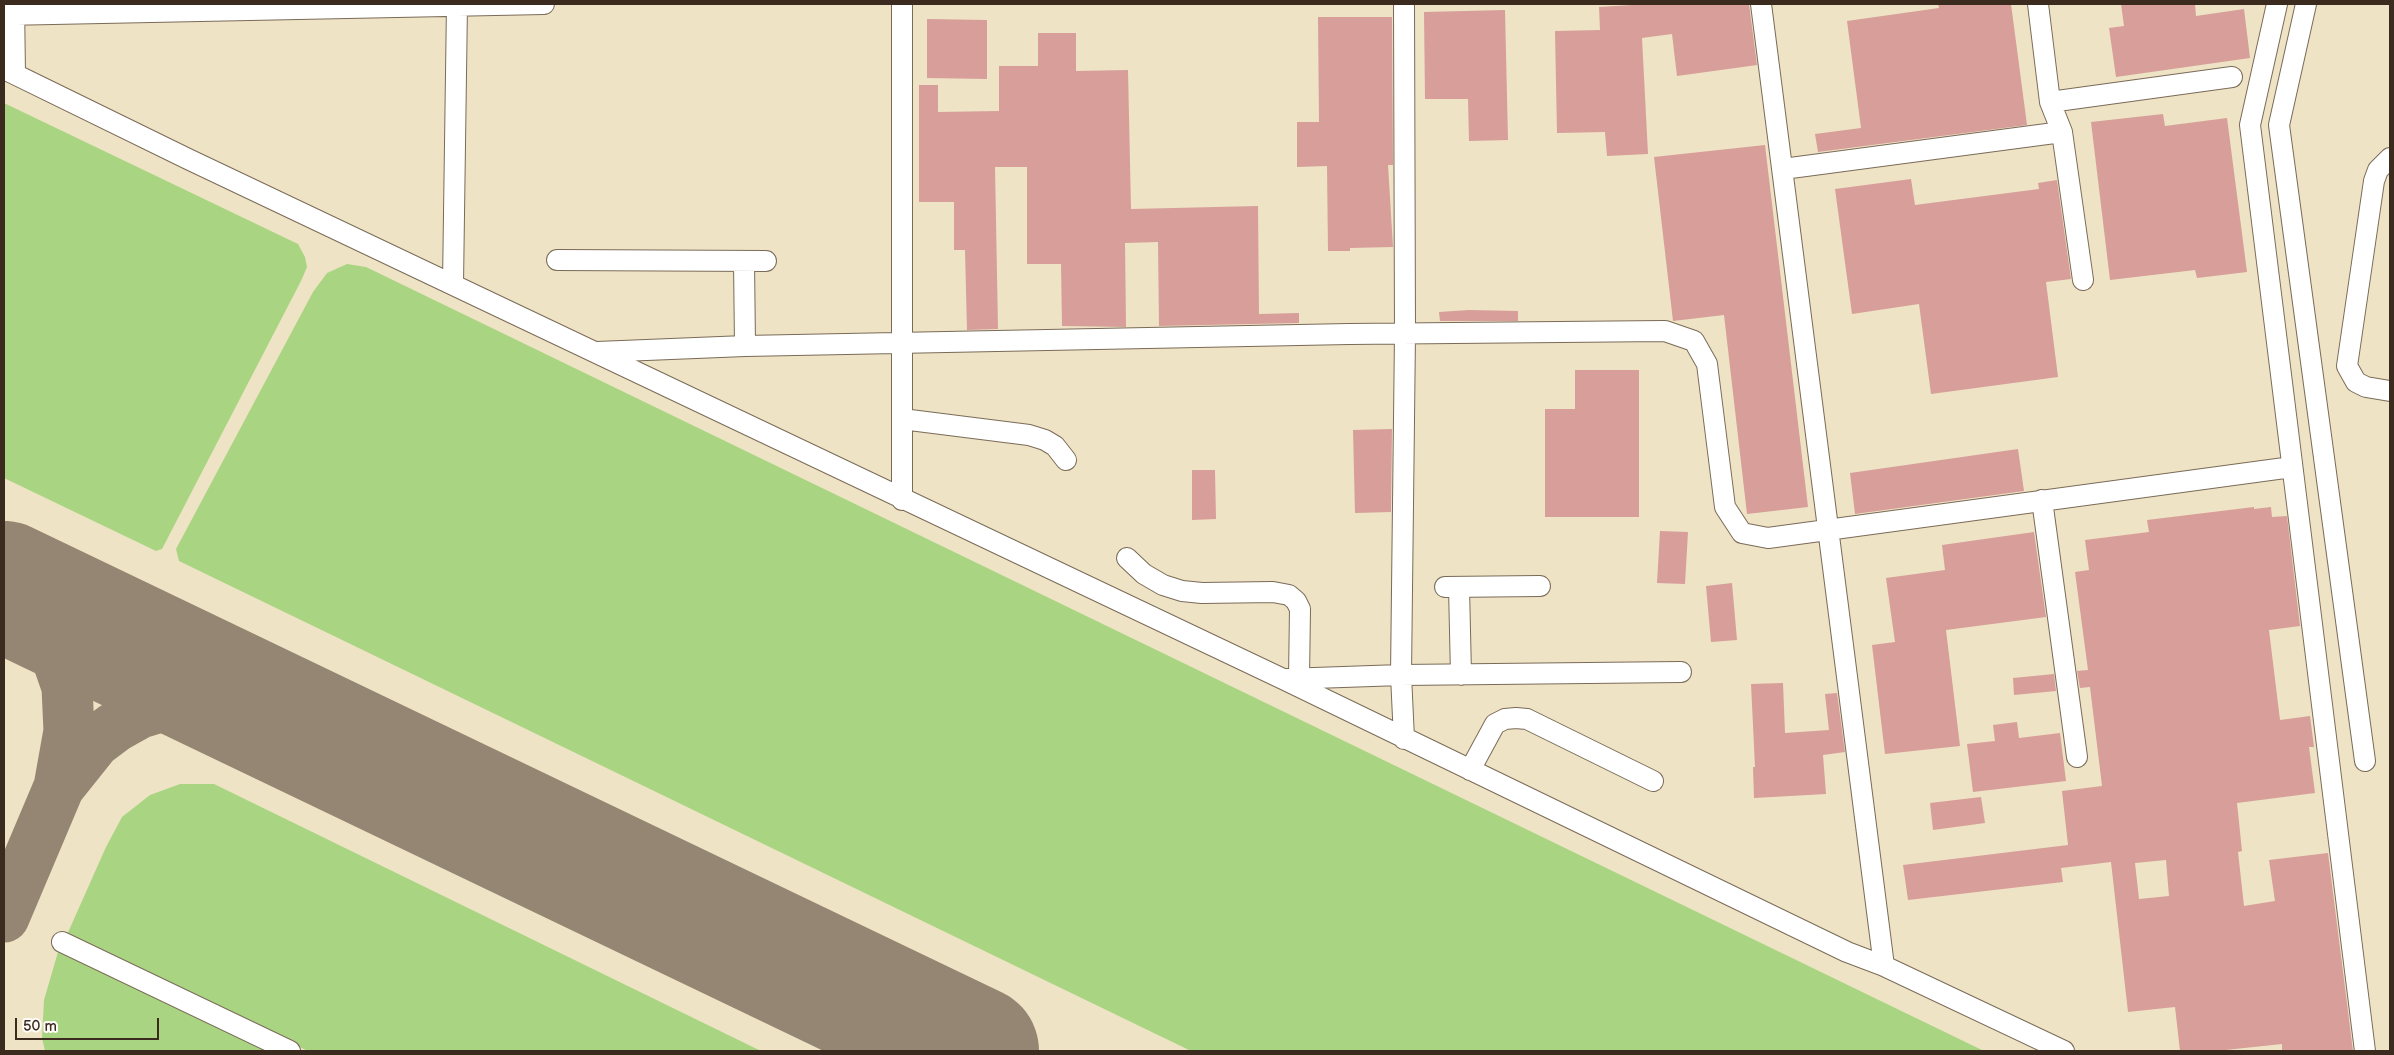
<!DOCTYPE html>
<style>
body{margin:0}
#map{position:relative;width:2394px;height:1055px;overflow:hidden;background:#eee3c5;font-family:"Balsamiq Sans",sans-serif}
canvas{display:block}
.frame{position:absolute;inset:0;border:5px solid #3b2a1e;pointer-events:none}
.scale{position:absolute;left:15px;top:1018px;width:144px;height:22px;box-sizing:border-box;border:2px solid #3b2a1e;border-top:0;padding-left:6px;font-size:15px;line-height:18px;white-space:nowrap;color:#3b2a1e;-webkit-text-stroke:4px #fdfcf7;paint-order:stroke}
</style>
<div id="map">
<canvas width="2394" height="1055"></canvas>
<div class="frame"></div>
<div class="scale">50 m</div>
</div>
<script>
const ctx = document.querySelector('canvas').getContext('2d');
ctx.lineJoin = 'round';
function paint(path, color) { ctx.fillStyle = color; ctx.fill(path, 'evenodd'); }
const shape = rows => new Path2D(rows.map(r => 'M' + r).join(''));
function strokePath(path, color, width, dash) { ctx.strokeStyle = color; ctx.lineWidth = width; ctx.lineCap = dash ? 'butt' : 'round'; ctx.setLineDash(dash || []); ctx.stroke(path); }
paint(shape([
 [4,103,298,244,305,257,307,267,301,281,162,549,156,551,4,478],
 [347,264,366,267,1984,1051,1191,1051,179,561,176,549,313,292,327,273],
 [180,784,214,784,761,1051,308,1051,66,937,106,847,122,817,150,795],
 [58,952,270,1051,45,1051,42,1038,44,1000]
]), '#a9d582');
strokePath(shape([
 [59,787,95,742,115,727,140,713,193,697,240,699],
 [4,917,59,787,69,731,67,687,50,638,34,615,9,588],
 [810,973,851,1006,865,1021,885,1051]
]), '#948672', 51);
strokePath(shape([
 [4,586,974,1051]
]), '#948672', 130);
paint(shape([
 [1649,4,1749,4,1757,65,1677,76,1672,34,1642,38,1648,154,1607,156,1605,132,1557,133,1555,31,1600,30,1599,7],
 [1938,4,2011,4,2027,125,1818,152,1815,134,1861,128,1847,21,1939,8],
 [2121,4,2195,4,2196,16,2244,9,2250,58,2116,77,2109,28,2124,26],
 [1505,10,1508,140,1469,141,1468,99,1425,99,1424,12],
 [1318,17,1392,17,1393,165,1388,165,1393,247,1350,248,1350,251,1328,251,1327,166,1297,167,1297,122,1319,122],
 [927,19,987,20,987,79,927,78],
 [1038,33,1076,33,1076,71,1128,70,1131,209,1258,206,1259,314,1299,313,1299,323,1159,326,1158,242,1125,243,1126,327,1062,326,1061,264,1027,264,1027,167,995,167,998,329,967,330,965,250,954,250,954,202,919,202,919,85,938,85,938,112,999,111,999,66,1038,66],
 [2163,114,2165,126,2227,118,2247,272,2197,278,2195,270,2110,280,2091,122],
 [1765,145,1808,507,1747,514,1724,315,1673,321,1654,157],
 [1911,179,1915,205,2039,189,2038,183,2057,180,2071,279,2046,282,2058,377,1931,394,1919,304,1852,314,1835,189],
 [1469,310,1518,311,1518,321,1440,321,1439,312],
 [1575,370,1639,370,1639,517,1545,517,1545,409,1575,409],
 [1392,429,1391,512,1355,513,1353,430],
 [2018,449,2024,491,1855,514,1850,473],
 [1192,470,1215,470,1216,519,1192,520],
 [2254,507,2254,509,2271,507,2272,517,2287,516,2300,626,2269,630,2280,720,2310,716,2314,747,2309,747,2315,793,2237,803,2242,851,2238,852,2244,906,2275,901,2269,860,2328,853,2353,1051,2282,1051,2282,1044,2216,1051,2180,1051,2175,1007,2128,1012,2111,862,2061,868,2063,882,1908,900,1903,865,2068,845,2062,791,2102,786,2090,687,2080,688,2077,671,2088,670,2075,572,2089,570,2085,540,2149,532,2147,520],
 [2166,860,2169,896,2139,899,2135,863],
 [1660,531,1688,532,1685,584,1657,583],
 [2034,532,2046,617,1946,630,1960,746,1885,754,1872,645,1895,642,1886,578,1945,570,1942,545],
 [1732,583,1737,640,1711,642,1706,586],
 [2054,674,2056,691,2014,695,2013,678],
 [1783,683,1785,733,1829,730,1825,694,1837,693,1845,752,1823,755,1826,794,1754,798,1753,767,1755,767,1751,684],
 [2017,722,2019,738,2060,733,2066,781,1973,792,1967,744,1995,741,1993,725],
 [1981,797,1985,823,1933,830,1930,803]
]), '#d79e9a');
const minor = shape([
 [14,4,15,74],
 [902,4,902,500],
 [1404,4,1405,334,1401,675,1404,739],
 [1761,4,1884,966],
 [2038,4,2050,102,2062,132,2083,280],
 [2277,4,2250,125,2365,1051],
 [2306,4,2279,125,2365,761],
 [4,15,544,4],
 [4,69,188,159,1283,679,1847,952,1884,966,2064,1051],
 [2050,102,2232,77],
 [2390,158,2378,170,2374,181,2347,366,2356,382,2366,387,2390,391],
 [1783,169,2062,132],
 [557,260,766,261],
 [744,261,745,346],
 [453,284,457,4],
 [597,352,745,346,1349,334,1665,331,1694,341,1707,364,1725,507,1742,533,1768,538,2292,467],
 [902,419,1029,435,1045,440,1055,446,1066,460],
 [2042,500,2077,757],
 [1127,558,1144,574,1163,585,1182,591,1202,593,1273,592,1289,595,1296,601,1300,609,1299,678],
 [1445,587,1540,586],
 [1459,587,1461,675],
 [1285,679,1401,675,1681,672],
 [1470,770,1495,724,1505,719,1516,718,1527,719,1653,781],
 [62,942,290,1051]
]);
strokePath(minor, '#7a6b58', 22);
strokePath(minor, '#fff', 20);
</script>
